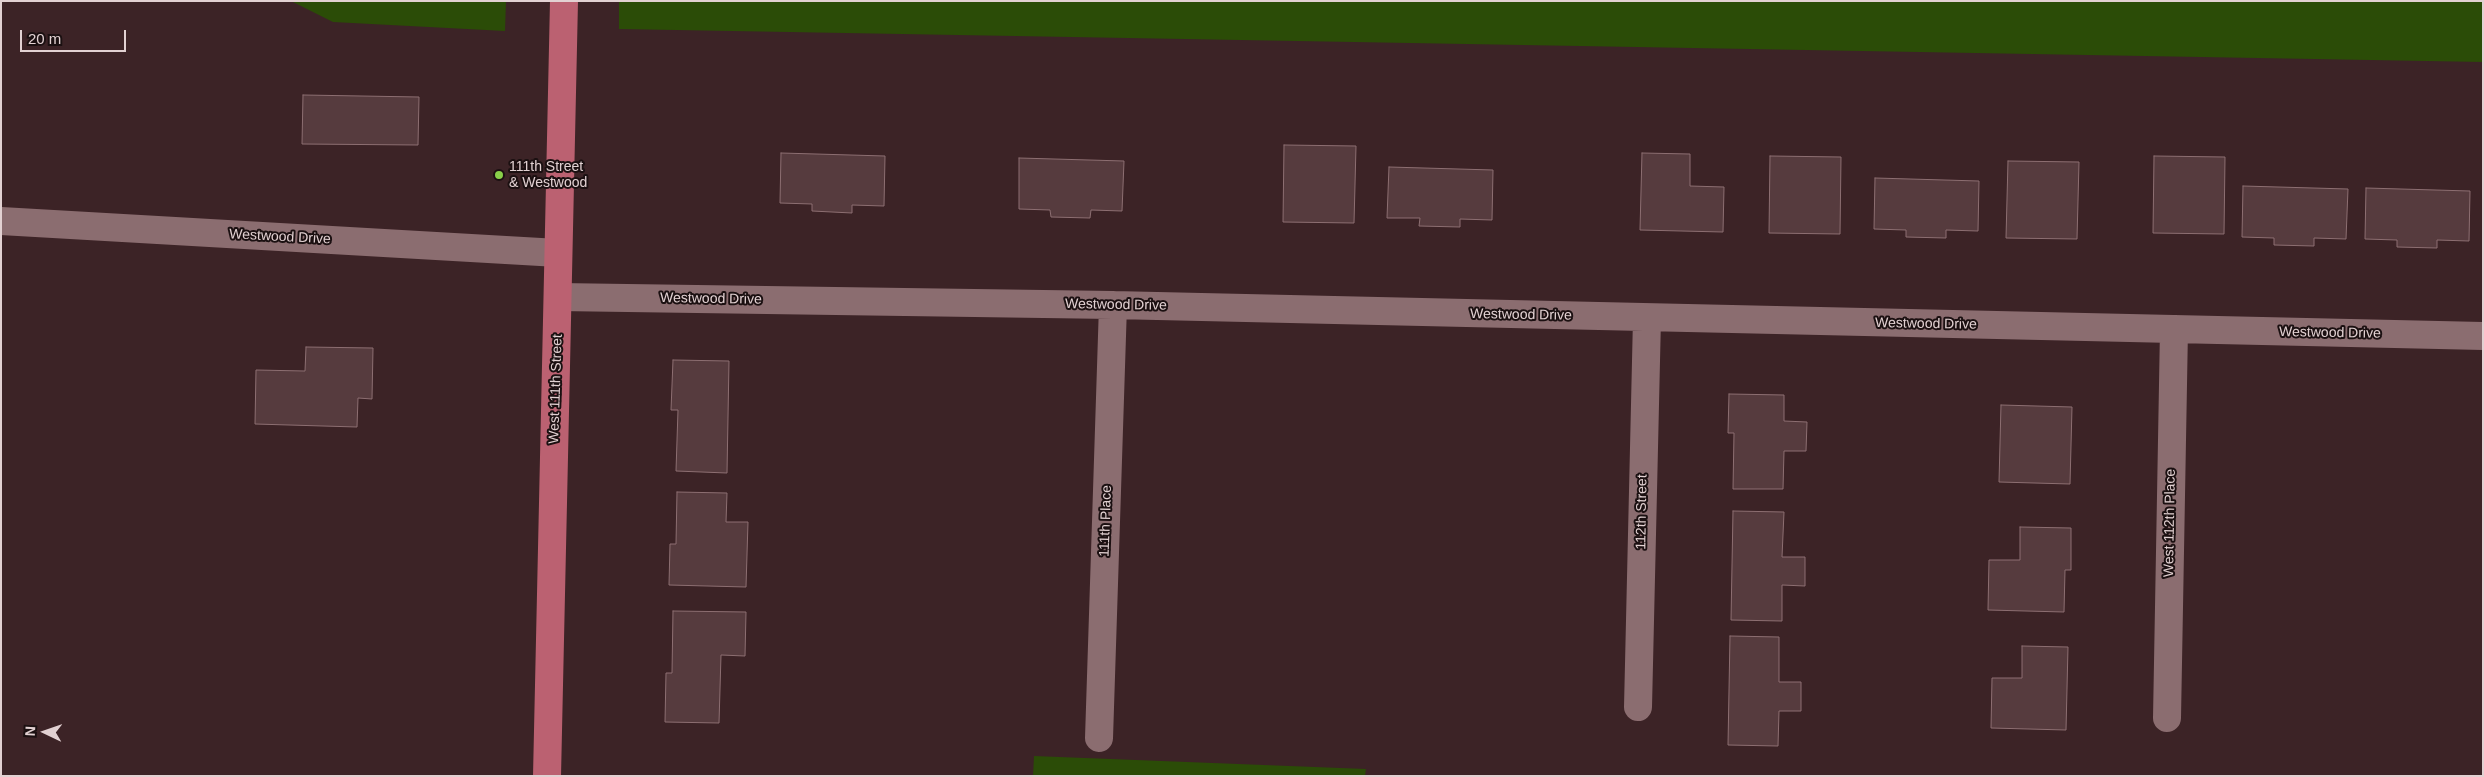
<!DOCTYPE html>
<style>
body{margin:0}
#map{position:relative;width:2484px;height:777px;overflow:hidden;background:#3c2326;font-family:Arial,sans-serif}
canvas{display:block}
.frame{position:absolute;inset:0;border:2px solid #e2d1d2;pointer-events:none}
.north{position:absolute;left:20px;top:707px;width:50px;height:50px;-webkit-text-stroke:4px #1b1011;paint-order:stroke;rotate:273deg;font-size:14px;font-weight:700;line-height:20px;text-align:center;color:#e2d1d2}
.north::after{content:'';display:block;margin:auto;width:18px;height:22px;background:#e2d1d2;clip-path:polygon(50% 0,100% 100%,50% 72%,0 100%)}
.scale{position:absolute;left:20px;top:30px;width:106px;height:22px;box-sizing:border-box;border:2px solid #e2d1d2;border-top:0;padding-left:6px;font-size:15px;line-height:18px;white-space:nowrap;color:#e2d1d2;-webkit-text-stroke:4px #1b1011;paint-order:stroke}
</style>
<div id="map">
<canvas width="2484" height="777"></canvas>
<div class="frame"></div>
<div class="north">N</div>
<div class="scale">20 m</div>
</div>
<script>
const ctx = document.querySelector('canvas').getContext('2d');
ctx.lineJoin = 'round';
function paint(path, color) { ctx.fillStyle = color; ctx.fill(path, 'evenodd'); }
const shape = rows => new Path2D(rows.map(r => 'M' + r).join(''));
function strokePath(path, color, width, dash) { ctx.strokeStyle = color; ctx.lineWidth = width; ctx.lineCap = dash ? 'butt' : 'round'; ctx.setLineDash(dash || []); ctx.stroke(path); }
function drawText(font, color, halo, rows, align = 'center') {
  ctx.font = font + ' Arial,sans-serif'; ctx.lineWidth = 4; ctx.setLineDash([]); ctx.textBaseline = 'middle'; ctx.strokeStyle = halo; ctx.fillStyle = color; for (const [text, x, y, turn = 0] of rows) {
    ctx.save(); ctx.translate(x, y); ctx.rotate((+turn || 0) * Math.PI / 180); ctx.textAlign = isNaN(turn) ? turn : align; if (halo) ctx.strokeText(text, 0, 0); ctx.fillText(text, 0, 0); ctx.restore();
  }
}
paint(shape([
 [291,1,506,1,505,31,333,22],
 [619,1,2483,1,2483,62,619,29],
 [1034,756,1366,769,1365,776,1033,776]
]), '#2b4c07');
const building = shape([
 [303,95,419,97,418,145,302,144,303,95],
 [1284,145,1356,146,1354,223,1283,222,1284,145],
 [781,153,885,156,884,206,852,205,852,213,812,211,812,204,780,203,781,153],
 [1642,153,1690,154,1690,186,1724,187,1723,232,1640,230,1642,153],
 [1770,156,1841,157,1840,234,1769,233,1770,156],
 [2154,156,2225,157,2224,234,2153,233,2154,156],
 [1019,158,1124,161,1122,211,1091,210,1090,218,1051,217,1050,210,1019,209,1019,158],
 [2008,161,2079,162,2077,239,2006,238,2008,161],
 [1389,167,1493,170,1492,220,1460,219,1460,227,1419,226,1420,218,1387,218,1389,167],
 [1875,178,1979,181,1978,231,1946,230,1946,238,1906,237,1906,230,1874,229,1875,178],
 [2243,186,2348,189,2346,239,2314,238,2314,246,2274,245,2274,238,2242,237,2243,186],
 [2366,188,2470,191,2469,241,2437,240,2437,248,2397,247,2397,240,2365,239,2366,188],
 [306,347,373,348,372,399,358,398,357,427,255,424,256,370,305,371,306,347],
 [673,360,729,361,727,473,676,471,678,410,671,410,673,360],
 [1729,394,1784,395,1784,421,1807,422,1806,451,1784,451,1783,489,1733,489,1734,433,1728,433,1729,394],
 [2001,405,2072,407,2070,484,1999,482,2001,405],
 [677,492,727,493,726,522,748,522,746,587,669,585,670,544,676,544,677,492],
 [1733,511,1784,512,1782,557,1805,557,1805,586,1782,585,1782,621,1731,620,1733,511],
 [2020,527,2071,528,2071,570,2065,570,2064,612,1988,610,1989,560,2020,560,2020,527],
 [673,611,746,612,745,656,721,655,719,723,665,722,666,673,672,673,673,611],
 [1730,636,1779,637,1779,682,1801,682,1801,711,1779,711,1778,746,1728,745,1730,636],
 [2022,646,2068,647,2066,730,1991,728,1992,678,2022,678,2022,646]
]);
paint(building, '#563b3e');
strokePath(building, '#8d6f72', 1);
strokePath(shape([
 [1,221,558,253],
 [558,297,1113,305,2483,336],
 [1638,707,1647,318],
 [2167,718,2174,329],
 [1099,738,1113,305]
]), '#8b6d70', 28);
strokePath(shape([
 [547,776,564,1]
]), '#bb6171', 28);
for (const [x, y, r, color] of [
 [499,175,5,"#89cf49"]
]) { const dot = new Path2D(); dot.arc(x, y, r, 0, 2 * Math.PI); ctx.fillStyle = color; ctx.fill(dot); strokePath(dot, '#1b1011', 2); }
drawText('14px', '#e2d1d2', '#1b1011', [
 ["111th Street",509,167],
 ["& Westwood",509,183]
], 'left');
drawText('14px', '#e2d1d2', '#1b1011', [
 ["Westwood Drive",280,237,3],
 ["Westwood Drive",711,299,1],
 ["Westwood Drive",1116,305,1],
 ["Westwood Drive",1521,315,1],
 ["Westwood Drive",1926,324,1],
 ["Westwood Drive",2330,333,1],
 ["West 111th Street",556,389,-88],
 ["112th Street",1642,512,-89],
 ["111th Place",1106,521,-88],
 ["West 112th Place",2170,523,-89]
]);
</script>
